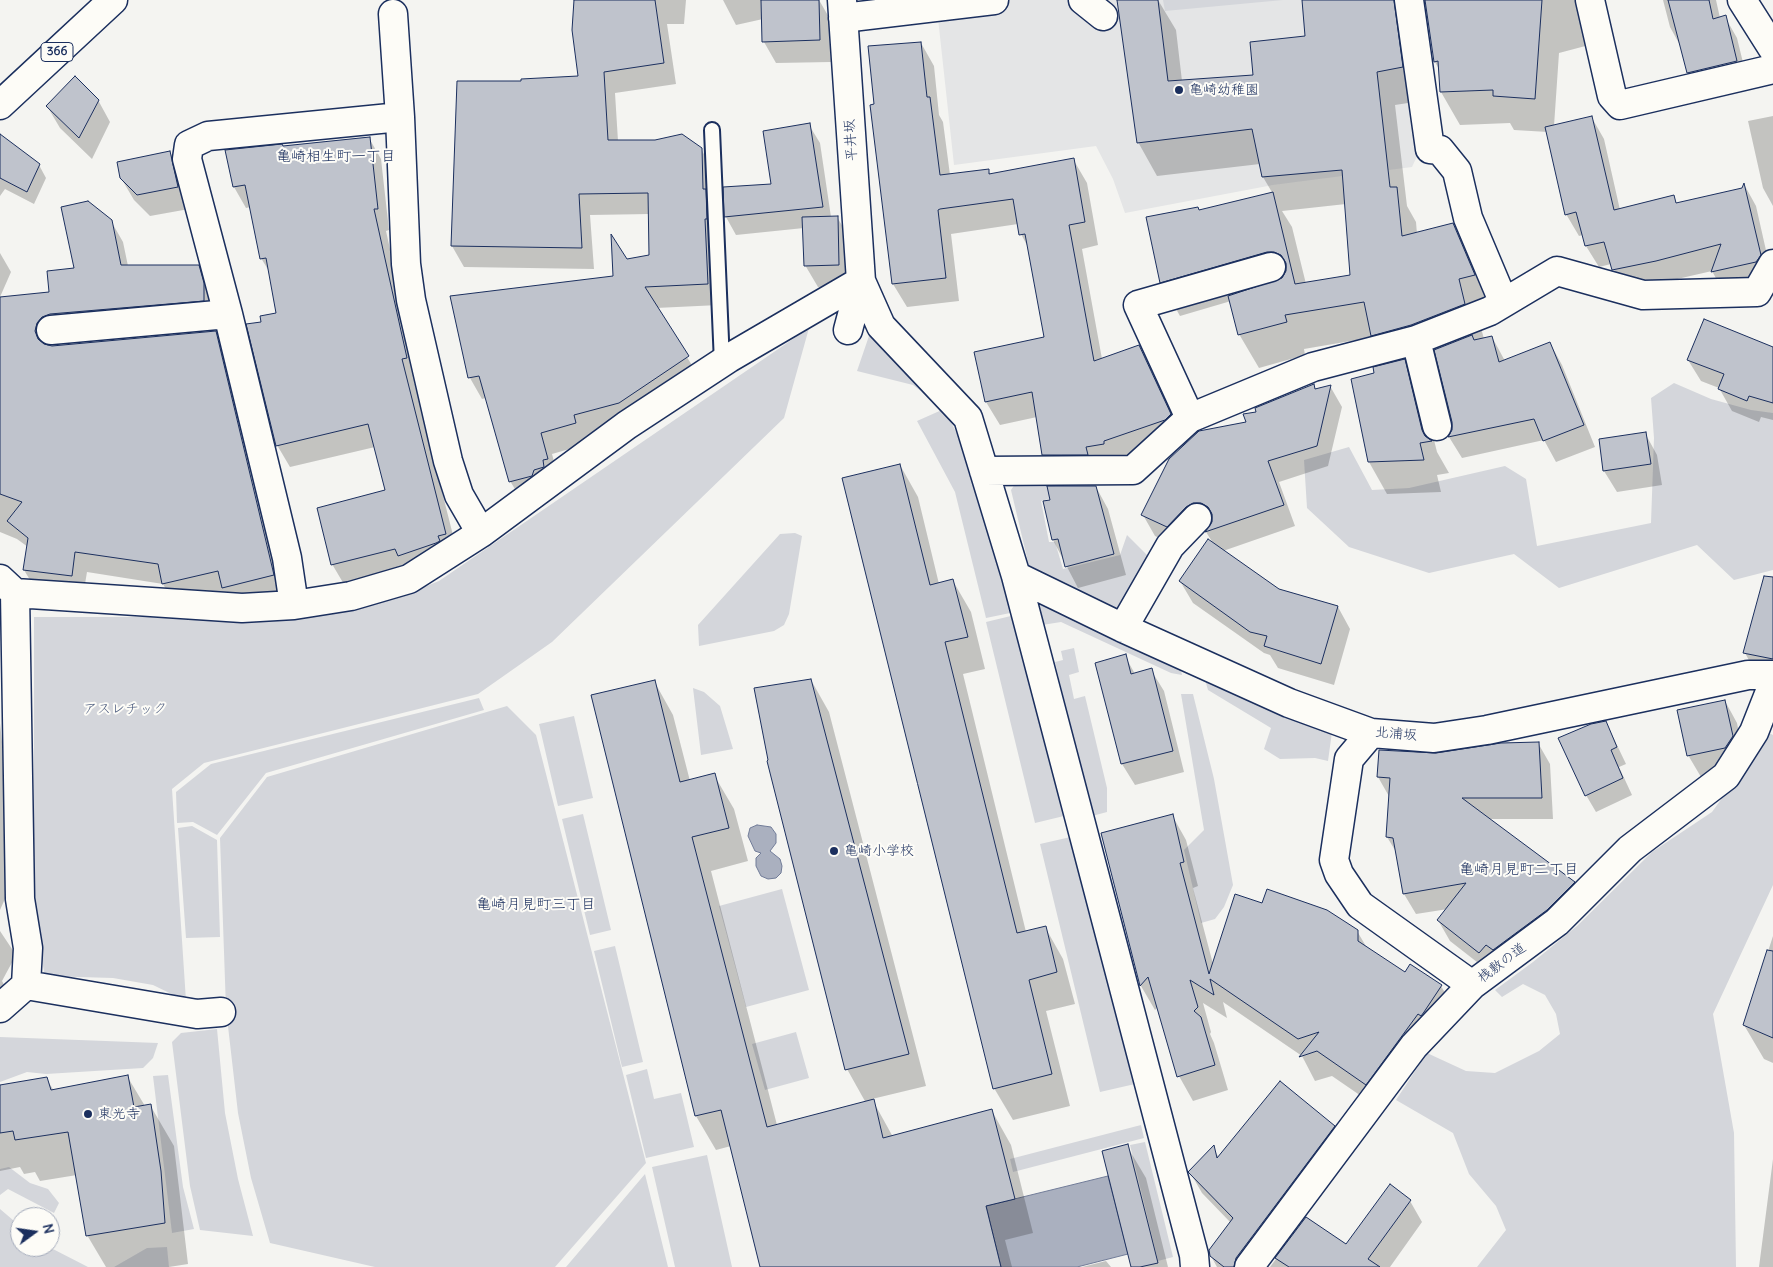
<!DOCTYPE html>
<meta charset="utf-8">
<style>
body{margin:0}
#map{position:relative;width:1773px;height:1267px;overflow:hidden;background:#f4f4f1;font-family:Delius,sans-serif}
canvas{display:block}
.north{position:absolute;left:10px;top:1207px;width:50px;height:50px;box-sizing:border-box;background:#fdfcf7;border:1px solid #a3aaba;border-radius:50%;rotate:76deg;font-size:14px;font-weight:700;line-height:20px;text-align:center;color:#1b2f5e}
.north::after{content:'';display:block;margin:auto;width:18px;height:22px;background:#1b2f5e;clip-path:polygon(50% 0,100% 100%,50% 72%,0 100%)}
</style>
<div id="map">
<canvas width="1773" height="1267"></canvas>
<div class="north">N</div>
</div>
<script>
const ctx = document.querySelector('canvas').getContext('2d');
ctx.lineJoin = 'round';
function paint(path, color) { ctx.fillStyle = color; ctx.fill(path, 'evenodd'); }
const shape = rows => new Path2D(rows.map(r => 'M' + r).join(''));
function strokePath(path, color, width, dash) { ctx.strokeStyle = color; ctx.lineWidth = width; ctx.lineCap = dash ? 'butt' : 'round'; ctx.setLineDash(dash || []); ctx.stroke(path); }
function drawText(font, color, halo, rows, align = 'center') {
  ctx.font = font + ' Delius,"Klee One",sans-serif'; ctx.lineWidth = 4; ctx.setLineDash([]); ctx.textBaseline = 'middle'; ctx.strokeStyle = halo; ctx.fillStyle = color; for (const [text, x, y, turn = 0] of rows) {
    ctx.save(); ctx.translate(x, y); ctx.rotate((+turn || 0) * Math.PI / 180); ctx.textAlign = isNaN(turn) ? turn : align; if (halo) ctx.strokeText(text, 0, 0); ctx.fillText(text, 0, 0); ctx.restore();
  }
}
paint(shape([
 [936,0,1401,0,1419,152,1412,167,1273,185,1125,213,1113,179,1096,146,954,165]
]), '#e4e5e6');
paint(shape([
 [1163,0,1283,0,1165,11],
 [809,328,784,418,552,642,478,694,204,763,172,789,186,1001,153,985,113,978,45,976,34,920,34,617,310,617,402,596,439,581],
 [870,333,934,401,913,385,857,371],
 [1674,383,1711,399,1751,410,1773,413,1773,570,1734,580,1697,545,1559,588,1514,554,1429,573,1349,547,1307,508,1304,460,1349,447,1372,490,1409,488,1505,466,1526,479,1537,546,1651,523,1654,438,1651,398],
 [944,409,984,485,1015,612,986,618,955,492,917,421],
 [1019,478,1047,479,1053,498,1041,501,1049,542,1055,542,1063,569,1120,555,1127,535,1150,558,1123,614,1029,566,1011,490],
 [795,533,802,536,789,614,784,625,774,631,699,646,698,625,780,534],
 [1038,598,1179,662,1182,675,1171,673,1061,622,1042,625],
 [1015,615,1064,816,1035,823,986,622],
 [1074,648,1079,672,1069,675,1074,699,1085,696,1107,788,1107,812,1092,816,1055,662,1063,660,1061,651],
 [1203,673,1332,732,1328,761,1315,758,1280,759,1264,749,1271,728,1208,690],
 [693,688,704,692,720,706,733,749,701,755],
 [1181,694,1193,694,1214,779,1233,885,1224,907,1215,919,1201,923,1184,850,1204,830],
 [479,698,484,710,266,773,217,835,193,822,177,823,176,792,211,764],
 [507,706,536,735,646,1163,555,1267,375,1267,270,1243,251,1178,238,1113,226,1009,220,838,267,777],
 [574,716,593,798,558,806,539,724],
 [1769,733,1773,735,1773,885,1713,1014,1734,1133,1736,1267,1477,1267,1506,1230,1496,1206,1469,1174,1453,1133,1396,1100,1427,1053,1466,1071,1495,1073,1539,1051,1560,1034,1556,1014,1545,995,1523,984,1502,997,1495,990,1533,962,1577,926,1652,852,1712,812],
 [583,814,611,930,590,935,562,819],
 [192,826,217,840,220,937,186,938,178,828],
 [1075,836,1135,1084,1100,1092,1040,844],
 [782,889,809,990,746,1007,719,906],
 [615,946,643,1062,622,1067,594,951],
 [217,1029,225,1113,238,1179,253,1236,200,1230,190,1186,172,1042,181,1033],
 [796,1032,809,1078,765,1090,752,1044],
 [0,1037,158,1043,153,1058,143,1068,46,1074,27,1072,0,1082],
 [647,1069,654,1099,681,1093,694,1147,646,1158,626,1075],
 [168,1075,183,1187,194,1229,172,1233,153,1076],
 [1141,1125,1144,1138,1013,1172,1010,1159],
 [1145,1142,1173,1257,1158,1261,1130,1145],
 [707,1155,732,1267,675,1267,652,1167],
 [9,1167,30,1183,48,1189,59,1203,54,1213,8,1189,0,1195,0,1169],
 [645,1174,668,1267,566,1267],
 [0,1209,20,1226,20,1247,49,1247,88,1267,0,1267],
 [167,1247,169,1267,114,1267,147,1248]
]), '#d4d6db');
const water = shape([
 [757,825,771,827,776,834,776,843,770,851,780,859,782,866,781,873,776,878,768,879,761,876,756,866,756,858,761,853,755,851,748,836,750,828,757,825],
 [1108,1176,1128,1254,1077,1267,1001,1267,986,1206,1108,1176]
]);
paint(water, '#aab0bf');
strokePath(water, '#717c98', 1);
paint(shape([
 [576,0,686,0,684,24,667,24,676,84,615,93,618,141,701,149,714,171,719,305,656,308,700,378,631,424,585,437,587,444,552,454,559,480,523,502,510,481,486,398,482,399,470,378,614,277,626,260,650,256,650,214,590,215,594,269,464,267,452,246,522,83,579,77],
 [723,0,819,0,830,19,831,62,776,63,764,42,763,19,736,25],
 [1133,0,1158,0,1176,30,1182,81,1254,76,1306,37,1303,0,1583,0,1593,44,1559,53,1554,126,1592,118,1604,139,1620,210,1673,197,1677,204,1743,189,1745,186,1756,206,1772,277,1724,293,1712,271,1625,291,1611,264,1599,267,1586,246,1583,235,1579,236,1566,214,1548,132,1514,130,1510,123,1460,125,1441,92,1440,71,1435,62,1427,18,1419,21,1421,101,1395,105,1407,206,1416,222,1417,234,1453,225,1472,258,1493,309,1477,313,1484,339,1492,337,1505,361,1550,343,1562,365,1595,447,1556,462,1544,440,1462,458,1449,437,1453,430,1453,422,1437,356,1406,365,1422,392,1437,452,1449,473,1437,475,1441,492,1387,494,1369,462,1375,374,1389,364,1374,337,1304,349,1305,355,1259,368,1239,334,1231,301,1180,316,1161,282,1273,194,1263,177,1260,164,1157,176,1138,142],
 [1346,204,1352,276,1306,284,1292,227,1282,211],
 [1663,0,1716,0,1720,18,1725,17,1737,38,1748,83,1700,94,1688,73,1681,47,1670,27],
 [921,43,934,66,939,115,943,122,950,175,988,170,991,175,1073,159,1087,183,1098,245,1082,249,1102,359,1139,346,1152,370,1184,438,1179,443,1057,478,1043,455,1037,417,1000,425,986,402,976,353,1046,338,1030,251,1021,234,1018,224,951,234,959,301,907,307,893,284,875,105],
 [98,100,110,122,92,159,60,128,47,106],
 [1773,116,1773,206,1763,188,1748,121],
 [809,125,820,143,831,217,837,217,850,239,851,286,818,287,805,265,804,228,736,235,726,217,772,185],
 [0,135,39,165,46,178,34,204,5,189,0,196],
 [369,138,381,159,389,230,386,231,419,380,414,381,458,555,345,586,332,564,386,491,375,447,290,467,277,445,263,324,278,314,270,273,261,258,251,207,246,208,234,187,283,148],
 [170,152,182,174,189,209,150,216,134,200,121,178],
 [111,221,123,242,128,266,198,266,210,287,215,304,54,338,48,346,215,332,227,353,285,595,235,608,226,593,175,605,163,584,87,572,83,596,36,590,24,570,28,547,17,539,0,532,0,298,51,293,76,269],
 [0,253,11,272,0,297],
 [1773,347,1773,420,1761,417,1759,422,1732,411,1719,388,1701,381,1688,360],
 [1313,385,1316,390,1330,386,1342,407,1328,466,1279,482,1295,526,1223,551,1278,590,1338,607,1350,629,1334,685,1278,668,1270,655,1264,653,1193,603,1180,581,1213,543,1206,532,1213,524,1205,524,1179,547,1155,536,1143,515,1257,412],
 [1645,433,1657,455,1662,485,1617,492,1604,471],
 [900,465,918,497,939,584,953,581,971,612,985,669,963,674,1026,932,1045,927,1063,959,1075,1004,1046,1011,1070,1106,1013,1120,994,1088],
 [1096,487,1108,509,1126,575,1078,588,1053,540],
 [1773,598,1773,679,1757,675,1745,653],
 [1125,656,1135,674,1151,670,1164,691,1184,772,1135,785,1122,764],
 [811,680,829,712,926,1086,872,1099,893,1137,992,1111,1011,1145,1033,1233,1005,1240,1012,1267,762,1267,731,1146,716,1150,696,1116,592,696,654,681,673,715,690,781,714,775,734,809,748,861,711,871,777,1125,866,1103,847,1069],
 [1725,701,1737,723,1744,759,1738,769,1701,777,1688,755],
 [1606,722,1626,764,1619,767,1632,795,1596,812,1586,795],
 [0,723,16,874,0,910],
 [1538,743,1550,764,1553,819,1487,819,1574,883,1586,903,1491,973,1450,941,1438,920,1448,909,1416,914,1404,894,1398,855,1387,837,1390,798,1378,777,1380,751,1436,755],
 [1172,815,1186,840,1198,886,1193,888,1213,964,1357,931,1367,948,1406,974,1411,966,1441,986,1456,1011,1380,1109,1332,1076,1315,1081,1302,1056,1223,1002,1227,1018,1203,1003,1211,1032,1210,1034,1214,1043,1228,1090,1193,1101,1179,1076,1158,1007,1155,1010,1141,986,1102,834],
 [0,931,16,955,2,981,9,994,0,1012],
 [1773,936,1773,1063,1764,1059,1744,1025],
 [127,1076,145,1106,150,1105,174,1146,188,1264,169,1267,106,1267,87,1235,77,1175,40,1181,35,1172,24,1174,20,1167,0,1171,0,1086,46,1078,54,1091],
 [1334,1127,1346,1149,1258,1267,1217,1267,1211,1256,1231,1223,1202,1193,1190,1172,1213,1147,1219,1158],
 [1127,1146,1146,1178,1168,1267,1133,1267],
 [1773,1159,1773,1267,1759,1267],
 [1410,1201,1422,1222,1390,1267,1270,1267,1306,1219,1346,1245],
 [1106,1261,1111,1267,1082,1267]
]), '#0003');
const building = shape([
 [574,0,655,0,664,63,604,72,608,140,655,140,682,134,702,148,703,189,706,189,707,219,705,219,708,284,645,287,689,356,619,403,574,415,576,423,541,433,548,459,543,460,544,467,534,470,532,476,509,482,479,376,468,378,450,296,613,276,611,234,627,259,649,255,648,193,579,194,582,248,451,246,457,81,521,81,521,79,578,76,572,30,574,0],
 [761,0,819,0,820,40,762,42,761,0],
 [1117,0,1158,0,1168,81,1253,75,1250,42,1305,36,1302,0,1394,0,1403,67,1377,72,1390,187,1397,187,1402,236,1453,223,1475,275,1459,279,1465,304,1411,325,1371,336,1364,302,1285,315,1287,322,1238,335,1228,296,1282,278,1286,271,1286,263,1281,255,1274,252,1267,252,1160,283,1146,217,1198,207,1199,210,1273,192,1295,284,1350,275,1342,170,1262,177,1252,129,1137,143,1117,0],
 [1425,0,1542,0,1535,99,1493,96,1493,90,1440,92,1438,61,1434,62,1425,0],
 [1668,0,1709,0,1713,19,1726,15,1737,61,1687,73,1668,0],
 [921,42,927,97,930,97,940,175,989,169,989,174,1074,158,1085,222,1069,225,1094,361,1139,345,1171,414,1165,420,1104,441,1104,444,1086,447,1088,455,1042,455,1032,392,985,402,974,352,1044,337,1025,234,1019,235,1013,199,940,209,938,210,946,278,892,284,870,105,874,104,868,46,921,42],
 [75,76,99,100,79,138,46,106,75,76],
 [1592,116,1614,210,1674,195,1676,203,1742,188,1744,183,1761,255,1756,262,1711,272,1721,244,1656,261,1612,270,1604,242,1585,246,1576,212,1565,215,1545,127,1592,116],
 [810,123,823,207,724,217,723,187,771,184,763,131,810,123],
 [0,134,40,164,27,192,0,178,0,134],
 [370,137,378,209,374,209,407,358,402,359,446,534,438,536,440,541,436,543,398,556,395,549,331,565,317,508,385,490,368,424,276,446,246,324,261,322,260,316,276,313,266,258,260,259,245,185,233,187,225,150,282,144,283,146,370,137],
 [170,151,178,187,137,195,120,178,117,162,170,151],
 [88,201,112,220,121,265,199,265,204,283,204,301,50,314,42,317,37,323,35,331,38,339,44,344,52,346,216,331,274,575,222,588,218,571,162,584,158,564,75,552,72,576,23,570,28,538,7,521,22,502,0,494,0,297,49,292,47,271,74,268,61,207,88,201],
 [838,216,839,265,804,266,802,217,838,216],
 [1704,319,1773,347,1773,403,1749,396,1747,401,1718,389,1724,374,1687,360,1704,319],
 [1472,335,1474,340,1492,336,1499,362,1550,342,1584,425,1543,441,1534,419,1448,437,1452,430,1452,422,1434,350,1472,335],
 [1405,359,1422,430,1425,436,1432,441,1420,443,1424,460,1368,462,1351,379,1374,373,1373,367,1405,359],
 [1314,384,1315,389,1331,385,1317,446,1268,461,1284,505,1205,532,1212,522,1212,514,1208,507,1201,503,1193,503,1186,507,1167,527,1141,515,1169,459,1199,431,1246,422,1243,414,1256,412,1255,408,1314,384],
 [1646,432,1651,464,1603,471,1599,439,1646,432],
 [900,464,930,585,953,579,968,637,945,642,1017,933,1046,926,1057,972,1029,980,1052,1074,993,1089,842,478,900,464],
 [1047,486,1096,486,1114,554,1065,567,1058,539,1052,540,1043,501,1050,500,1047,486],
 [1208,539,1279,589,1338,606,1321,664,1264,646,1267,636,1250,632,1179,581,1208,539],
 [1764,576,1773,577,1773,659,1743,653,1764,576],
 [1126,654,1131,674,1152,668,1173,751,1121,764,1095,663,1126,654],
 [811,679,909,1054,845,1070,767,761,768,760,754,688,811,679],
 [655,680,680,782,715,773,729,828,692,837,767,1127,874,1099,883,1138,992,1109,1015,1199,986,1206,1001,1267,760,1267,721,1110,695,1116,591,695,655,680],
 [1725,700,1733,736,1725,748,1687,756,1677,710,1725,700],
 [1606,721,1617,747,1611,750,1623,778,1585,796,1558,738,1591,724,1606,721],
 [1539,742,1542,798,1462,798,1575,882,1547,910,1493,950,1486,945,1479,953,1437,920,1466,883,1403,894,1393,838,1386,837,1390,778,1377,777,1379,750,1436,753,1501,743,1539,742],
 [1173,814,1184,862,1180,863,1209,974,1235,894,1262,903,1267,889,1327,910,1358,930,1358,941,1405,972,1410,964,1442,985,1424,1012,1421,1016,1418,1014,1366,1085,1317,1051,1299,1057,1319,1032,1298,1039,1210,979,1214,995,1190,980,1198,1007,1194,1011,1201,1017,1215,1065,1177,1077,1148,977,1140,986,1101,833,1173,814],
 [1767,950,1773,951,1773,1038,1743,1025,1767,950],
 [128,1075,134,1107,151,1104,161,1171,165,1223,86,1236,68,1132,15,1140,13,1131,0,1133,0,1085,47,1077,51,1090,128,1075],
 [1280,1081,1335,1126,1236,1258,1234,1267,1224,1267,1210,1256,1209,1250,1233,1218,1188,1172,1214,1145,1217,1158,1280,1081],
 [1128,1144,1158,1263,1140,1267,1131,1267,1102,1151,1128,1144],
 [1390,1184,1411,1200,1368,1259,1380,1267,1289,1267,1275,1258,1306,1217,1346,1244,1390,1184]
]);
paint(building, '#bfc3cc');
strokePath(building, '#1b2f5e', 1);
const lane = shape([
 [712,130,722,363]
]);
const street = shape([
 [842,0,861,281,881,326,968,418,1016,576,1194,1255,1195,1267],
 [1083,0,1103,16],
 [1409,0,1430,149,1440,150,1457,171,1468,218,1503,301],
 [1590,0,1612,96,1620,105,1773,69],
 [1742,0,1773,49],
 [843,18,994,0],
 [400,117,406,264,411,300,448,461,459,495,481,533],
 [51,330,228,314],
 [1416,340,1437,426],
 [1190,418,1138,305,1271,267],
 [984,471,1133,470,1190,418,1313,367,1416,340,1490,311,1557,271,1643,295,1757,292,1773,264],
 [1016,576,1123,628,1289,703,1371,733,1434,738,1487,730,1748,675,1773,675],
 [0,579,15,593,242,608,294,605,351,596,409,579,481,533,627,425,729,358,861,281,848,330],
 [294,605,287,558,228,314,187,159,189,145,208,136,400,117,393,14],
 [1123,628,1170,546,1197,518],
 [1371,733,1349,759,1334,860,1339,874,1360,905,1472,985],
 [26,985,197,1014,221,1012],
 [0,1008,26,985,28,948,20,899,15,593],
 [1249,1267,1414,1046,1472,985,1557,922,1630,849,1726,776,1754,732,1773,684]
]);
const highway = shape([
 [0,105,113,0]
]);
strokePath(lane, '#1b2f5e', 18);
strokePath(street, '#1b2f5e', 31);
strokePath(highway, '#1b2f5e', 31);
strokePath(lane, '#fdfcf7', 14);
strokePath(street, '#fdfcf7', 28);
strokePath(highway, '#fdfcf7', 28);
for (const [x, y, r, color] of [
 [1179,90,5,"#1b2f5e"],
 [834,851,5,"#1b2f5e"],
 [88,1114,5,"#1b2f5e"]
]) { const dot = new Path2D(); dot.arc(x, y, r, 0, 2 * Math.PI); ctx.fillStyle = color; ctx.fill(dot); strokePath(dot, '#fdfcf7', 2); }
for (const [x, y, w] of [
 [57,52,32]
]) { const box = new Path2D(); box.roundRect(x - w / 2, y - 9.5, w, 19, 4); ctx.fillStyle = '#fdfcf7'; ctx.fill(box); strokePath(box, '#1b2f5e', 1); }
drawText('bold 12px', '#1b2f5e', null, [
 ["366",57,52]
]);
drawText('14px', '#1b2f5e', '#fdfcf7', [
 ["亀崎幼稚園",1189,90],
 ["亀崎小学校",844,851],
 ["東光寺",98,1114]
], 'left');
drawText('14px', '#1b2f5e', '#fdfcf7', [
 ["平井坂",851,140,-94],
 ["北浦坂",1396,734,5],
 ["桟敷の道",1502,963,-37]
]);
drawText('14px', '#49597d', '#fdfcf7', [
 ["アスレチック",125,709]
]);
drawText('15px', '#1b2f5e', '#fdfcf7', [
 ["亀崎相生町一丁目",336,157],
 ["亀崎月見町二丁目",1519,870],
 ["亀崎月見町三丁目",536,905]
]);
</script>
